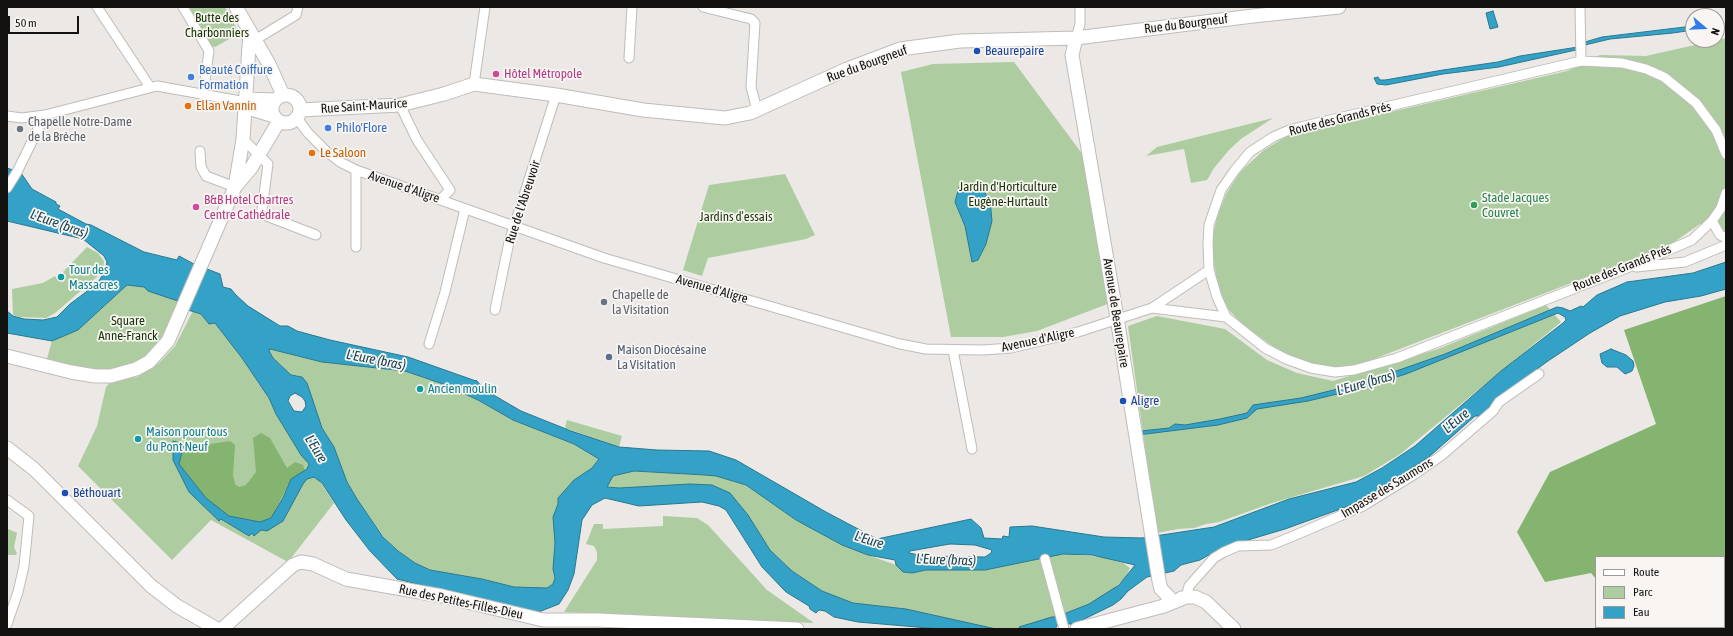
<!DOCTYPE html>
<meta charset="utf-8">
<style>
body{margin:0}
#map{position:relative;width:1733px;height:636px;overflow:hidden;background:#ebe8e5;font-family:"Asap Condensed",sans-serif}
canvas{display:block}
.frame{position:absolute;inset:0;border:8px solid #131210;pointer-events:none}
.legend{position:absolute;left:1595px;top:556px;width:130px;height:72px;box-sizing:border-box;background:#f8f5f2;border:1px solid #9c9a98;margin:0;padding:5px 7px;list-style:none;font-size:12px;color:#131210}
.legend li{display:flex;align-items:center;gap:8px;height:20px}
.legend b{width:20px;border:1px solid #9c9a98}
.north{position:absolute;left:1685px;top:8px;width:40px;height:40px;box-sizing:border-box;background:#f8f5f2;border:1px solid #9c9a98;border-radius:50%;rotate:109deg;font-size:11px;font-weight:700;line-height:16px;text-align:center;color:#131210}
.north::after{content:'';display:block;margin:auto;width:14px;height:18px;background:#2d7ce8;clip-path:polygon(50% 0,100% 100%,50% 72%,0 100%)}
.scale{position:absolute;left:8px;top:16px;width:71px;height:18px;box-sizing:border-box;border:2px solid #131210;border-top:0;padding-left:5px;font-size:12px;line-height:14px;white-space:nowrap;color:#131210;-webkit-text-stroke:3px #f8f5f2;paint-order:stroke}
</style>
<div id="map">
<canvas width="1733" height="636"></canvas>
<div class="frame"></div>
<ul class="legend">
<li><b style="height:5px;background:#fff"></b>Route</li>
<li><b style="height:11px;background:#adcda0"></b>Parc</li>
<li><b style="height:11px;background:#34a2c6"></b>Eau</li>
</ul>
<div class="north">N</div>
<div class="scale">50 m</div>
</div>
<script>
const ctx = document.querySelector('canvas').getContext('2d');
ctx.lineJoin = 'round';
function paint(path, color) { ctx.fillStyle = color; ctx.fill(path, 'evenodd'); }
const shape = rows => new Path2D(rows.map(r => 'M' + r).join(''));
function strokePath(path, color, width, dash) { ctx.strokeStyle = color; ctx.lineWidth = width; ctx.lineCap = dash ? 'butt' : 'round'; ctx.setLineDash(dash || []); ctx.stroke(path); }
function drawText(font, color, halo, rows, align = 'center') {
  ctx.font = font + ' "Asap Condensed",sans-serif'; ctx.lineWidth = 3.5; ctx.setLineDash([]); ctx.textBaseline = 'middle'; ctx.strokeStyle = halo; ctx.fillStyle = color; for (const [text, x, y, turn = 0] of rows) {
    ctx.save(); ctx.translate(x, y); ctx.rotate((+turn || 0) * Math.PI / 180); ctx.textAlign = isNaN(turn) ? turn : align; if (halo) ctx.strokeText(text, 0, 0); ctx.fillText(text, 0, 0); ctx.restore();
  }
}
paint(shape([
 [189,7,225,7,238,31,238,34,215,47,210,45],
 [1726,38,1726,231,1700,224,1670,245,1353,367,1329,367,1300,360,1275,348,1242,324,1227,308,1219,290,1213,259,1212,240,1217,217,1226,194,1241,171,1264,150,1287,136,1567,71,1600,55,1646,56],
 [1014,62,1086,159,1110,303,1037,331,1003,337,951,337,901,72,933,64],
 [1273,118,1241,139,1229,150,1214,168,1207,180,1191,183,1184,149,1146,156,1157,147],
 [785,174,815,235,806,239,708,258,702,276,683,270,709,185],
 [87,247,98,253,104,261,103,269,98,276,55,313,46,318,20,317,13,315,12,289,43,283,55,276,59,281,64,282,66,275,63,272],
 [127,285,144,287,148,291,180,301,164,338,142,361,111,372,46,362,52,341,78,330],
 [1546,305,1561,322,1399,455,1364,476,1272,503,1219,522,1206,524,1194,528,1178,529,1157,533,1128,326,1157,316,1225,329,1267,360,1297,373,1333,381,1438,349],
 [193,311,201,314,209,324,215,323,242,358,269,398,276,414,334,503,288,562,211,520,172,560,78,466,97,426,106,387,111,381,137,377,158,364,175,346],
 [270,349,322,362,405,371,443,384,478,400,513,420,574,444,599,459,592,468,574,480,558,498,558,504,553,517,555,543,553,569,555,578,553,584,547,588,514,587,482,579,430,570,415,563,398,551,384,537,357,499,347,482,334,447,322,428,307,383,298,376,291,375,273,358,268,351],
 [567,420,622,436,619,447,565,428],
 [634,471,705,475,716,476,746,485,796,520,868,555,896,565,903,572,912,573,926,570,987,569,1063,554,1102,557,1123,563,1130,568,1125,578,1110,592,1089,604,1023,629,994,629,906,609,853,603,822,591,792,571,770,550,738,502,607,487,613,476],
 [663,516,697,518,708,525,767,590,814,623,564,612,597,560,597,552,594,546,586,544,594,524,603,524,603,529,663,526],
 [8,529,17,533,14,547,17,554,15,555,7,555]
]), '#adcda0');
paint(shape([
 [1726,296,1726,629,1631,629,1630,627,1724,627,1724,557,1596,557,1596,579,1591,573,1545,582,1517,532,1550,472,1656,424,1624,330],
 [261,433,270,438,287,468,295,462,303,465,305,471,291,479,272,517,260,522,229,516,206,498,179,464,184,444,198,446,230,441,235,445,233,475,235,484,239,487,246,485,256,472,253,438]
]), '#84b46f');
const water = shape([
 [1493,11,1498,27,1490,29,1486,13,1493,11],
 [1693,26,1693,30,1673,33,1610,39,1585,45,1576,50,1499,67,1443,74,1386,85,1377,84,1374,78,1378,77,1380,80,1385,80,1443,70,1498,62,1520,56,1578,47,1585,42,1602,37,1693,26],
 [7,168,21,173,32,189,56,202,56,204,60,206,58,209,86,224,91,225,144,252,177,260,179,256,194,264,220,274,223,287,231,289,236,295,248,306,280,326,288,326,297,331,330,340,408,357,476,381,476,380,485,390,521,411,571,431,619,447,657,450,709,451,736,460,826,512,877,539,971,519,981,528,984,538,1002,539,1003,536,1009,537,1010,527,1032,526,1104,537,1142,538,1214,527,1289,499,1356,482,1382,468,1415,446,1501,371,1563,323,1566,320,1565,317,1558,313,1406,374,1354,390,1308,401,1257,409,1247,418,1218,425,1146,434,1142,434,1141,431,1169,428,1175,424,1185,425,1220,419,1247,413,1253,405,1301,398,1362,383,1445,354,1557,307,1563,308,1570,311,1581,306,1583,307,1597,295,1627,282,1693,273,1726,262,1726,289,1701,296,1665,302,1620,316,1590,333,1548,361,1496,399,1482,416,1475,416,1430,456,1375,493,1346,507,1285,529,1221,548,1200,560,1181,565,1174,571,1147,577,1128,591,1121,599,1113,605,1074,624,1069,624,1065,623,1058,624,1055,629,1020,629,1019,627,1052,617,1056,617,1089,604,1119,585,1135,565,1092,555,1063,554,985,570,926,570,912,573,903,572,896,565,895,560,868,555,842,545,796,520,746,485,716,476,705,475,634,471,613,476,607,487,619,488,690,484,712,485,730,493,748,515,770,550,792,571,822,591,853,603,906,609,996,629,940,629,858,622,834,617,825,611,819,610,816,613,810,609,809,606,786,592,762,567,726,510,719,506,702,502,639,506,605,498,592,505,582,520,574,574,568,590,559,604,536,613,397,579,370,551,346,520,322,483,314,477,307,479,303,484,283,521,267,531,261,530,254,536,252,533,249,536,221,519,219,521,189,492,173,460,173,441,184,444,179,464,206,498,229,516,260,522,271,518,283,498,291,479,307,469,309,464,301,455,276,414,269,398,242,358,215,323,209,324,201,314,188,310,190,305,148,291,144,287,127,285,78,330,52,341,7,333,7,311,13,316,24,319,43,320,57,317,70,304,98,283,105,270,107,262,104,256,83,239,7,221,7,168],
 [270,349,322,362,405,371,443,384,478,400,513,420,574,444,599,459,592,468,574,480,558,498,558,504,553,517,555,543,553,569,555,578,553,584,547,588,514,587,482,579,430,570,415,563,398,551,383,537,357,499,347,482,334,447,322,428,307,383,302,377,291,375,273,358,269,351,270,349],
 [295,393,302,397,305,401,306,406,302,412,294,411,288,401,290,396,295,393],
 [950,544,975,545,992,550,991,553,985,557,924,556,909,553,910,551,950,544],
 [972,183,980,186,990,200,992,221,986,244,978,260,972,262,965,226,955,202,959,187,972,183],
 [1611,349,1626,355,1633,361,1634,366,1632,371,1625,374,1617,367,1607,367,1602,363,1600,354,1611,349]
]);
paint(water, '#34a2c6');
strokePath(water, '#2a778f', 1);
const street = shape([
 [97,7,150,87],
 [183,7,209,51,203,95],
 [703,7,751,19,755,23,751,87,757,110],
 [1580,7,1581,61],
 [1076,38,1080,24,1080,7],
 [255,40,296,15,298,7],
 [629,58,632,7],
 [474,84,485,7],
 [400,105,417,140,450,190,441,199],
 [7,116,22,118,45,115,157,86,246,102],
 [297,118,308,133,326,151,340,162,356,170,604,258,900,344,926,349,983,350,1011,348,1078,332,1152,308,1209,270],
 [243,139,268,164,262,210,264,215,316,235],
 [200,151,201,167,206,176,235,187],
 [1726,154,1716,130,1696,103,1664,77,1646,69,1622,63,1581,61,1309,125,1289,130,1273,137,1250,152,1235,170,1221,190,1209,225,1208,243,1209,270,1217,297,1226,317,1265,348,1286,359,1311,368,1335,372,1354,370,1397,358,1627,268,1692,240,1712,221,1721,208,1726,193],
 [7,188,17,172,45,115],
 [1712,221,1720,235,1726,238],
 [356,247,356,170],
 [1636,267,1685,262,1726,245],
 [1152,308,1226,317],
 [495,310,509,242,556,95],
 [429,344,445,292,465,209],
 [953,350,972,449],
 [7,500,29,516,24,566,18,592,7,624],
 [1045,559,1064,629],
 [1181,596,1186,597,1189,586,1214,558,1224,552,1238,546,1271,545,1291,537,1363,506,1415,474,1442,455,1493,411,1499,402,1539,374]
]);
const secondary = shape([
 [236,7,269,64,283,95],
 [1076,38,1072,55,1117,318,1159,581,1161,589,1169,597,1169,602,1165,605],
 '272 109a14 14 0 1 1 28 0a14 14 0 1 1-28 0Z',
 [246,99,275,100],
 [245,107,274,116],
 [300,110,400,105,444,94,474,84,556,95,643,110,725,118,750,113,847,69,900,49,960,41,1076,38,1253,16,1339,7],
 [235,187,251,168,279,121],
 [7,356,71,372,95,376,111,376,136,369,149,362,168,341,235,187,243,139,250,31],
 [7,448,34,469,151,586,177,606,217,629],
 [222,629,293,565,301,562,313,564,346,579,442,596,543,620,597,620,797,629],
 [1077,629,1164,606,1186,597,1195,597,1206,602,1234,629]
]);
strokePath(street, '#bfbcb9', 11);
strokePath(secondary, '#bfbcb9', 15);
strokePath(street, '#fff', 9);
strokePath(secondary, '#fff', 13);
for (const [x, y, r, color] of [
 [977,51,4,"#1a4fb4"],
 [496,74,4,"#d1479c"],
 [191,77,4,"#3f7fe0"],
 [188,106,4,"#e8710a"],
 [328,128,4,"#3f7fe0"],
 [20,129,4,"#6b7280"],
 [312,153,4,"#e8710a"],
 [1474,205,4,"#2e9e5b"],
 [196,207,4,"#d1479c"],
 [61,277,4,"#0f9aa8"],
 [604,302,4,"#6b7280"],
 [609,357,4,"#5c6f8a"],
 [420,389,4,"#0f9aa8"],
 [1123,401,4,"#1a4fb4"],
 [138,439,4,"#0f9aa8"],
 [65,493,4,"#1a4fb4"]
]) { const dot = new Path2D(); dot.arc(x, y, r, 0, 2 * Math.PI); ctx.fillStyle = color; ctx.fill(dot); strokePath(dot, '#f8f5f2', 1.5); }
drawText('13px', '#173605', '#f8f5f2', [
 ["Butte des",217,18],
 ["Charbonniers",217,33],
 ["Jardin d'Horticulture",1008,187],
 ["Eugène-Hurtault",1008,202],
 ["Jardins d’essais",736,217],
 ["Square",128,321],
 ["Anne-Franck",128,336]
]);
drawText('13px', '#131210', '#f8f5f2', [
 ["Rue du Bourgneuf",1186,24,-7],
 ["Rue du Bourgneuf",867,64,-20],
 ["Rue Saint-Maurice",364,106,-4],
 ["Route des Grands Prés",1340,119,-14],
 ["Avenue d'Aligre",404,187,19],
 ["Rue de l'Abreuvoir",523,202,-72],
 ["Route des Grands Prés",1622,268,-22],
 ["Avenue d'Aligre",712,289,16],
 ["Avenue de Beaurepaire",1116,313,81],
 ["Avenue d'Aligre",1038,340,-12],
 ["Impasse des Saumons",1387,488,-31],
 ["Rue des Petites-Filles-Dieu",461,602,12]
]);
drawText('13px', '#164399', '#f8f5f2', [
 ["Beaurepaire",985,51],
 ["Aligre",1131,401],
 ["Béthouart",73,493]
], 'left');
drawText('13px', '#366cbe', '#f8f5f2', [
 ["Beauté Coiffure",199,70],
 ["Formation",199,85],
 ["Philo'Flore",336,128]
], 'left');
drawText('13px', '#b23c85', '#f8f5f2', [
 ["Hôtel Métropole",504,74],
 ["B&B Hotel Chartres",204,200],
 ["Centre Cathédrale",204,215]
], 'left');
drawText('13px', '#c56008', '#f8f5f2', [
 ["Ellan Vannin",196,106],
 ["Le Saloon",320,153]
], 'left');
drawText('13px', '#5b616d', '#f8f5f2', [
 ["Chapelle Notre-Dame",28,122],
 ["de la Brèche",28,137],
 ["Chapelle de",612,295],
 ["la Visitation",612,310]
], 'left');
drawText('13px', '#27864d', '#f8f5f2', [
 ["Stade Jacques",1482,198],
 ["Couvret",1482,213]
], 'left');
drawText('13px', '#0d838f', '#f8f5f2', [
 ["Tour des",69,270],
 ["Massacres",69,285],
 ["Ancien moulin",428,389],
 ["Maison pour tous",146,432],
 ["du Pont Neuf",146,447]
], 'left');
drawText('13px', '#4e5e75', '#f8f5f2', [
 ["Maison Diocésaine",617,350],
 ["La Visitation",617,365]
], 'left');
drawText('italic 14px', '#174554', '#f8f5f2', [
 ["L'Eure (bras)",59,224,20],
 ["L'Eure (bras)",376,360,11],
 ["L'Eure (bras)",1366,383,-16],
 ["L'Eure",1456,421,-40],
 ["L'Eure",316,449,59],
 ["L'Eure",869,540,17],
 ["L'Eure (bras)",946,560,2]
]);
</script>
